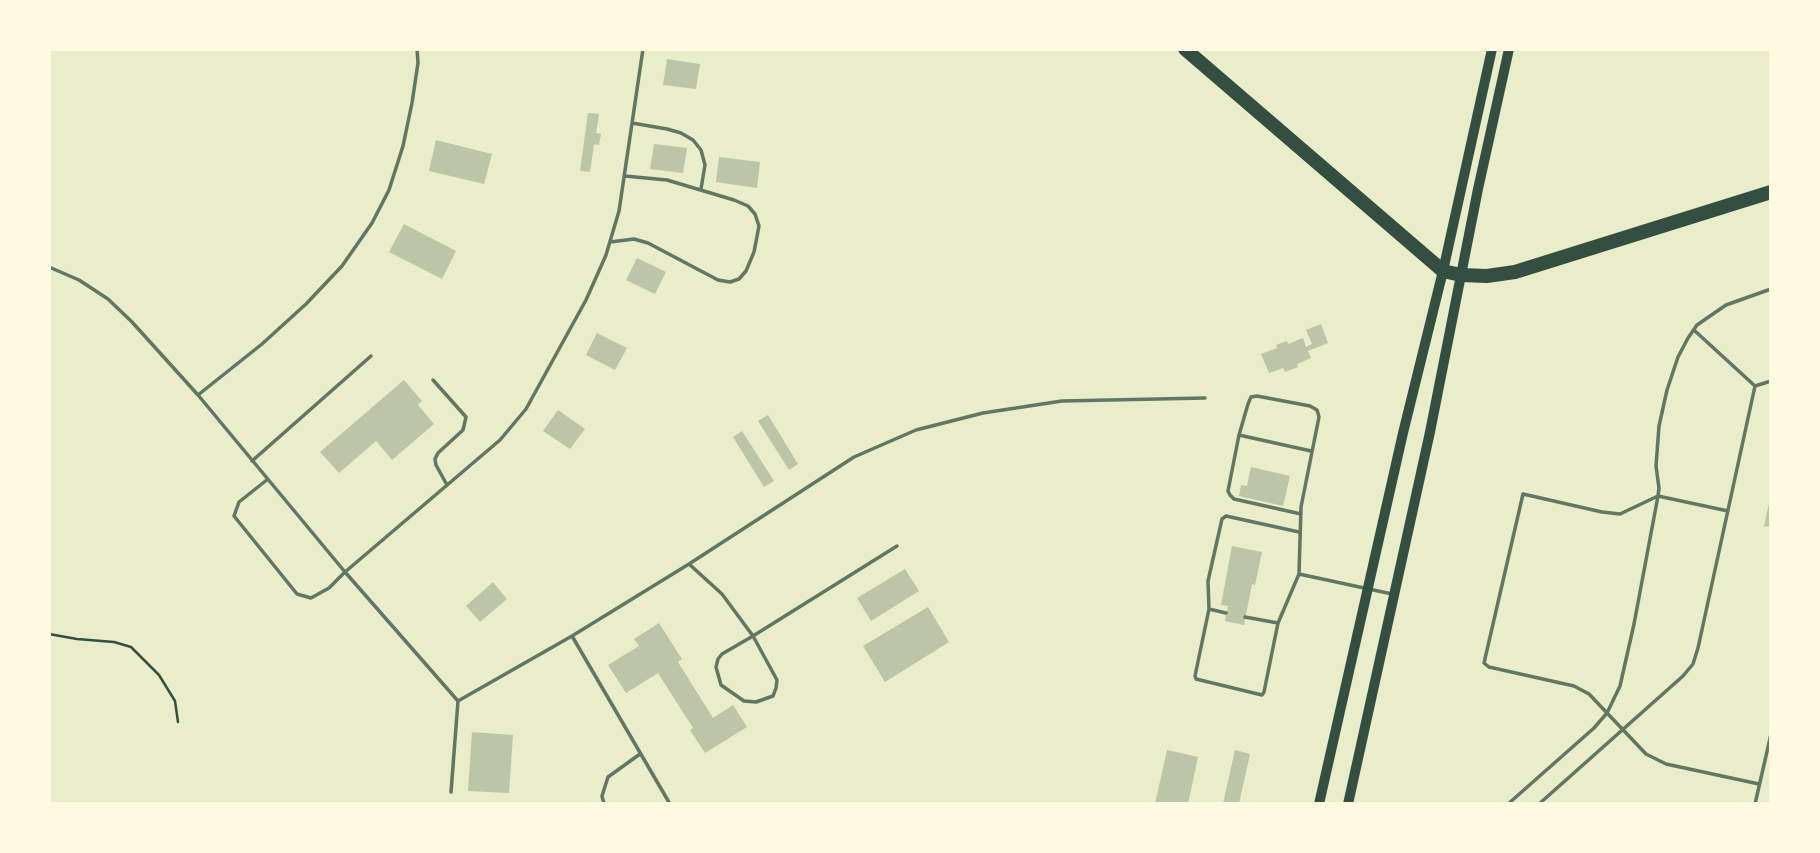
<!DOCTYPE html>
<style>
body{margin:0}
#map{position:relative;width:1820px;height:853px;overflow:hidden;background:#e9edc9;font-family:"Noto Sans",sans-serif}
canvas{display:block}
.frame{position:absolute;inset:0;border:51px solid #fefae0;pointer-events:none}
</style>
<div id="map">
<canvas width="1820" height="853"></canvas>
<div class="frame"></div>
</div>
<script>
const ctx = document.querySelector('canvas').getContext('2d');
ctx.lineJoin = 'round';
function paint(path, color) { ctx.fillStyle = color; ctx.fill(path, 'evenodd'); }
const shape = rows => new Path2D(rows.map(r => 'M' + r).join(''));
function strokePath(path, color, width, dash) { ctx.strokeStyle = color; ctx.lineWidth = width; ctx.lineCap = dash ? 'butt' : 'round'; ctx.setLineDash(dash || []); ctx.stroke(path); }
paint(shape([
 [667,59,700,64,696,89,663,85],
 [588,113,599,114,596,133,601,134,599,145,594,144,590,172,580,171],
 [436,140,492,154,484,184,429,171],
 [654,144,687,148,683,173,650,169],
 [719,157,760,162,757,188,716,182],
 [404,224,456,251,442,279,389,252],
 [637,258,666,272,655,294,626,280],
 [1321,324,1328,343,1308,351,1311,358,1297,364,1298,367,1285,372,1283,368,1269,373,1261,354,1277,348,1276,345,1287,341,1288,344,1303,338,1306,347,1312,344,1306,330],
 [597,333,627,348,615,370,586,355],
 [404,380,422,401,418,405,434,424,392,460,376,441,339,473,320,452],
 [558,410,585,429,570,449,543,431],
 [768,415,798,464,789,470,758,421],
 [742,431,774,481,764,487,733,437],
 [1251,467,1290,476,1283,506,1239,496,1241,485,1247,486],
 [1770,499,1771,499,1771,527,1764,526],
 [1232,546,1262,552,1255,585,1252,584,1244,625,1225,621,1228,606,1221,605],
 [905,569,919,591,871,621,857,598],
 [493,582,507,599,480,622,466,606],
 [928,607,949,642,885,682,863,646],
 [659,623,682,659,678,662,713,718,733,705,747,727,705,753,690,730,693,728,658,673,626,693,608,665,639,646,634,639],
 [472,732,513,735,509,793,468,791],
 [1167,750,1198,757,1188,804,1155,804],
 [1235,750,1250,754,1239,804,1223,804]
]), '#bcc5a7');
strokePath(shape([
 [49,634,77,639,114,642,131,647,159,675,175,701,178,722]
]), '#344e41', 2.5);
strokePath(shape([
 [632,123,667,129,681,133,693,140,701,150,705,165,701,189],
 [610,242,634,239,648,243,718,280,730,282,739,279,746,271,754,252,759,226,755,214,748,206,734,200,667,180,625,176],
 [49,267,79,280,108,299,132,322,198,395,345,572,458,701,572,636,689,564,854,457,916,430,983,413,1062,401,1205,398],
 [1695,331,1755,386],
 [433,380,466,417,463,430,438,453,435,459,436,465,447,485],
 [198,395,262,344,306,304,342,266,372,223,389,190,403,146,412,103,418,63,417,49],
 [1239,435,1311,451],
 [252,461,371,356],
 [268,479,239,502,234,516,297,594,311,598,329,588,345,572,500,440,526,409,586,300,606,255,619,211,643,49],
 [1728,511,1658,496,1620,514,1602,512,1523,494,1484,663,1489,667,1574,686,1589,694,1646,754,1666,764,1759,784],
 [1299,532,1226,516,1222,519,1208,581,1209,609,1195,676,1196,679,1262,695,1264,692,1278,623,1299,574,1301,507,1319,417,1317,410,1310,406,1257,396,1251,397,1248,404,1239,435,1228,491,1230,495,1234,499,1301,514],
 [689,564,722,594,753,636,897,546],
 [1299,574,1392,594],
 [1209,609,1226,613],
 [1245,617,1278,623],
 [572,636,670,804],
 [753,636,777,680,776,688,773,696,756,702,744,701,721,685,716,667,718,659,722,654,753,636],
 [451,792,458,701],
 [604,804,602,796,608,777,640,754],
 [1508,804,1594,728,1607,713,1620,686,1634,624,1658,496,1659,488,1656,466,1659,426,1667,390,1678,357,1688,338,1697,325,1726,305,1771,289],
 [1539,804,1683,676,1693,664,1698,648,1755,386,1771,381],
 [1755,804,1771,734]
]), '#617663', 3.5);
strokePath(shape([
 [1319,804,1403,433,1443,271,1492,49],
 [1348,804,1430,432,1478,189,1509,49]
]), '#344e41', 10);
strokePath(shape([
 [1185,49,1443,271,1461,275,1487,276,1515,272,1771,192]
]), '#344e41', 14);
</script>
